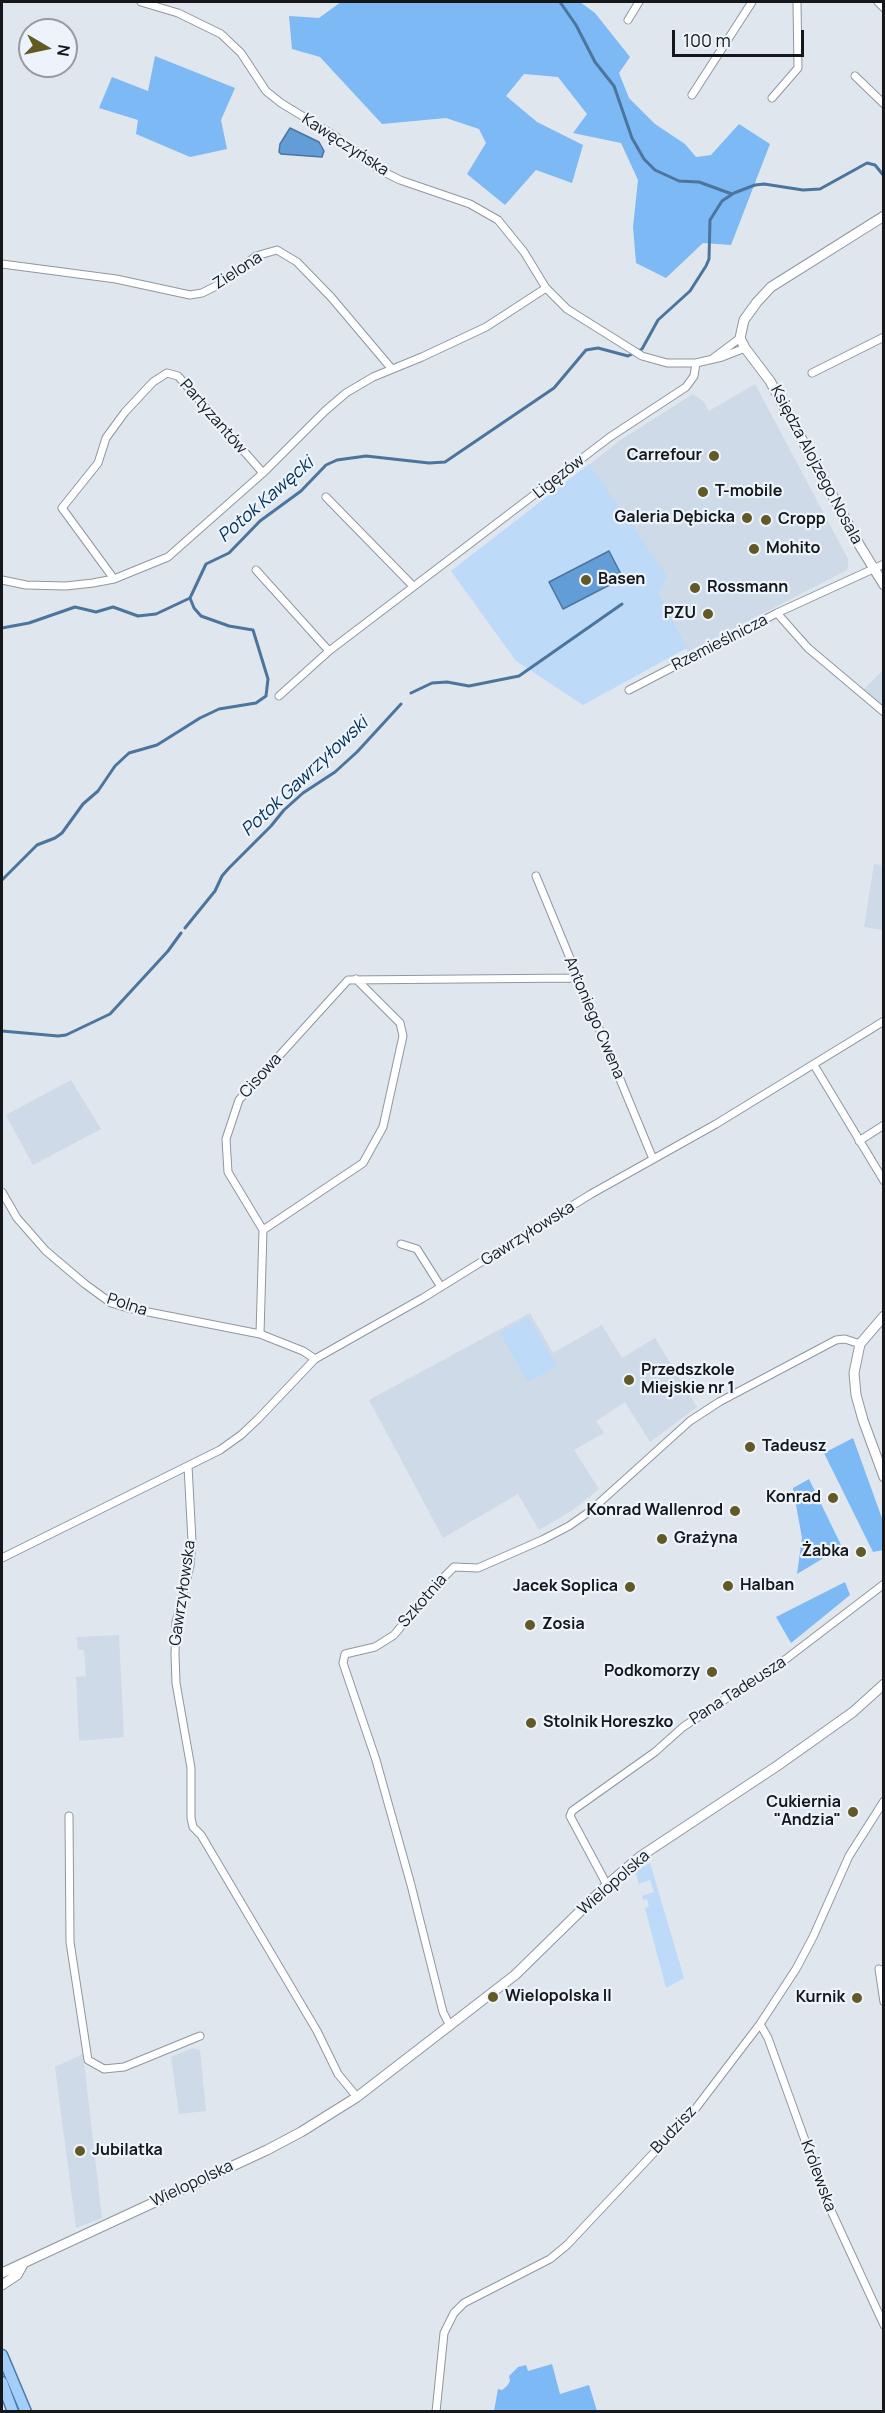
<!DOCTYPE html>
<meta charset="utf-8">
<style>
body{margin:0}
#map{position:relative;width:885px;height:2413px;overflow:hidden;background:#dfe6ee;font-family:Manrope,sans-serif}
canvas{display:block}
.frame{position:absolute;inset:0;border:3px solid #15171a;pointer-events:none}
.north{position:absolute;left:18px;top:18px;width:60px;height:60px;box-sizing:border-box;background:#ecf3fb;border:2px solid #969ba1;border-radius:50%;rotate:99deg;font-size:16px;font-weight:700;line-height:24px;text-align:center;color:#15171a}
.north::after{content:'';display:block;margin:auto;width:21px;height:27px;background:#625925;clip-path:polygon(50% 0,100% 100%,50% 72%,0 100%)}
.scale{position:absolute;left:672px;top:30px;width:132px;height:27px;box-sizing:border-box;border:3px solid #15171a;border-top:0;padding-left:8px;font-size:18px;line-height:21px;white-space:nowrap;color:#15171a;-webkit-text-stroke:4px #ecf3fb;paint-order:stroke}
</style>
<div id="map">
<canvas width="885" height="2413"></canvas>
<div class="frame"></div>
<div class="north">N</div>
<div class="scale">100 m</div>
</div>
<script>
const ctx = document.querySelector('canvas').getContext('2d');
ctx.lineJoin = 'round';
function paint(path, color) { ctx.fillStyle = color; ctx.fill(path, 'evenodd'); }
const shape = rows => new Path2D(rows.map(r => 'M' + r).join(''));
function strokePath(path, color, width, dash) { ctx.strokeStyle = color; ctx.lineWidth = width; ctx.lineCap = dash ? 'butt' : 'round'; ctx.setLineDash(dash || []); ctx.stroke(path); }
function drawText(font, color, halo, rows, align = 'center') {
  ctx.font = font + ' Manrope,sans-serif'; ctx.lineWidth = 4.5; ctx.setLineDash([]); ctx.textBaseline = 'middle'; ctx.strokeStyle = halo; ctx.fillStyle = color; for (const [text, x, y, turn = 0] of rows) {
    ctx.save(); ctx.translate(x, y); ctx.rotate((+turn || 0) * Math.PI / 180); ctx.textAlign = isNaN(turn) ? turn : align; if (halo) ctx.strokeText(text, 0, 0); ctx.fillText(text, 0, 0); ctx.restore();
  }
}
paint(shape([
 [755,384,848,559,848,566,847,570,688,652,589,465,619,441,693,394,703,401,709,411],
 [883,670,883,709,861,692],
 [874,864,883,865,883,930,864,927],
 [71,1080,101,1129,33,1165,6,1115],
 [530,1313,553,1353,602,1325,622,1358,655,1338,697,1407,650,1442,625,1402,596,1421,604,1433,574,1450,599,1489,573,1510,539,1530,518,1494,443,1538,369,1400],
 [119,1635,124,1737,79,1741,76,1677,86,1676,84,1650,78,1650,77,1637],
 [193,2048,200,2050,206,2111,179,2114,171,2057],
 [83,2054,102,2218,76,2228,55,2067]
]), '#cedae7');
paint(shape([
 [589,464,667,576,658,593,687,648,583,705,516,661,451,571],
 [528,1317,557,1366,528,1382,500,1333],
 [650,1863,684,1978,666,1988,645,1908,649,1906,647,1899,643,1900,642,1896,654,1892,650,1880,639,1884,635,1871]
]), '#bddaf8');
paint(shape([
 [341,2,580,2,595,13,630,57,619,73,629,98,655,124,685,144,696,157,711,155,739,124,770,144,731,245,703,243,666,278,636,263,633,227,638,180,621,143,573,133,587,114,558,77,524,74,506,96,537,122,583,145,572,183,536,170,505,205,467,174,486,143,479,129,446,118,382,124,320,57,292,49,289,16,319,18],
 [155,56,235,88,221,120,227,149,190,157,136,134,138,120,99,108,112,77,148,91],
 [853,1438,883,1521,883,1550,873,1552,824,1453],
 [809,1479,842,1547,797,1574,802,1538,793,1488],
 [845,1582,850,1595,791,1643,776,1617],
 [552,2364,560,2394,589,2385,597,2411,494,2411,498,2389,502,2390,507,2386,510,2381,509,2376,518,2367,526,2365,528,2371]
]), '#7db9f4');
const water = shape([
 [290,128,319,142,324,151,322,157,281,154,279,152,280,144,290,128],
 [609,551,623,578,563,609,549,582,609,551]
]);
paint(water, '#639dd7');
strokePath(water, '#4c759e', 1.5);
strokePath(shape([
 [560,2,576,25,595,62,614,86,632,138,644,159,655,170,679,181,699,182,732,194],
 [2,628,29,623,75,607,96,612,113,607,138,616,156,614,190,598],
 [411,693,432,683,447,682,469,686,519,676,622,604],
 [2,880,37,845,55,838,62,833,83,804,98,791,115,766,129,753,157,745,200,718,219,709,256,703,266,696,268,679,253,630,229,626,201,616,194,608,190,598,206,564,229,553,260,521,301,491,326,465,337,460,366,456,429,463,445,462,554,388,586,350,598,348,628,356,642,349,658,320,690,291,706,266,709,259,710,220,722,201,734,193,755,185,764,184,803,190,820,189,867,163,875,165,884,176],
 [185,928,215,891,222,876,229,868,271,826,284,810,303,793,335,772,357,752,401,704],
 [2,1031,58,1036,66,1035,110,1014,168,951,181,933]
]), '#4c759e', 3);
const minor = shape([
 [141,2,178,13,221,34,241,53,266,91,281,103,335,136,378,169,400,180,470,204,498,220,524,252,546,288,567,309,642,356,667,363,696,363,722,357,745,348],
 [878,2,884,8],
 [628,20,639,2],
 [855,76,884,104],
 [692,95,752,2],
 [772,98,798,68,797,2],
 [2,264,116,279,190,295,202,293,220,284,256,256,277,250,297,262,331,297,391,368],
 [712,359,740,338],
 [812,373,884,337],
 [326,497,412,585],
 [256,570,329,651,610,437,686,387,694,376,696,363],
 [114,579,62,508,98,463,106,438,125,412,153,382,167,373,178,376,263,473],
 [2,580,26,585,66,586,93,583,114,579,168,557,263,473,325,411,346,393,373,377,422,357,486,327,546,288],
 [777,613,808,648,884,712],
 [629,690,777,613,884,564],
 [279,696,329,651],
 [536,876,653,1159],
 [814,1065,884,1181],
 [859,1141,884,1125],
 [2,1192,17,1218,46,1251,85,1284,111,1303,128,1308,260,1334,303,1351,315,1359],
 [263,1230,363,1163,383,1127,403,1036,400,1023,356,979],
 [401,1244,417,1249,441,1287],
 [260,1334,263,1230,228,1172,226,1139,239,1100,348,980,577,978],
 [188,1466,192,1541,190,1566,176,1622,175,1655,176,1683,191,1768,191,1818,193,1827,201,1835,317,2031,338,2074,357,2097],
 [2,1558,220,1450,241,1435,258,1419,315,1359,423,1298,591,1194,716,1124,884,1021],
 [69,1816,70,1942,88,2060,104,2069,124,2067,200,2036],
 [607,1885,570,1816,572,1811,655,1752,683,1727,786,1659,884,1584],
 [879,1969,884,2002],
 [760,2024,768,2038,828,2204,884,2325],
 [450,2026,443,2012,411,1885,376,1760,343,1663,345,1654,375,1647,394,1635,433,1588,454,1567,478,1568,542,1540,569,1526,589,1512,690,1421,719,1402,836,1340,845,1339,860,1344],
 [436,2412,444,2333,454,2313,464,2303,550,2259,567,2245,696,2108,760,2024,796,1969,813,1937,849,1856,884,1801]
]);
const tertiary = shape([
 [884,216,771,287,757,302,744,320,740,338,745,348,770,381,860,546,884,585],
 [884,1316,860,1344,854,1373,856,1395,863,1420,884,1477],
 [2,2273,267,2150,301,2132,357,2097,515,1975,607,1885,641,1856,777,1766,853,1712,884,1684],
 [2,2285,17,2275,23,2264]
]);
const primary = shape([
 [2,2355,26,2412],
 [2,2382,13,2412]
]);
strokePath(minor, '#90979d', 9);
strokePath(tertiary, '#90979d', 11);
strokePath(primary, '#4979a8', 13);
strokePath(minor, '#fff', 7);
strokePath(tertiary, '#fff', 9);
strokePath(primary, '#a3cef9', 10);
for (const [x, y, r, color] of [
 [714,456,6,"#625925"],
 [703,492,6,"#625925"],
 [747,518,6,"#625925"],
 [766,520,6,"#625925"],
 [754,549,6,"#625925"],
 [586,580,6,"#625925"],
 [695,588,6,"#625925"],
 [708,614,6,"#625925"],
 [629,1380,6,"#625925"],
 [750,1447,6,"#625925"],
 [833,1498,6,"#625925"],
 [735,1511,6,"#625925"],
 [662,1539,6,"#625925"],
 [861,1552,6,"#625925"],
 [728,1586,6,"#625925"],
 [630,1587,6,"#625925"],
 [530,1625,6,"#625925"],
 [712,1672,6,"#625925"],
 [531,1723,6,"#625925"],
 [853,1812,6,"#625925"],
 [493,1997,6,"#625925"],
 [857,1998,6,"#625925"],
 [80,2151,6,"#625925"]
]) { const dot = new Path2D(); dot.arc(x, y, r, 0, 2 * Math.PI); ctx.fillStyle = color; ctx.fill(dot); strokePath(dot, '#ecf3fb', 2); }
drawText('16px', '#15171a', '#ecf3fb', [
 ["Kawęczyńska",345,145,33],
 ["Zielona",238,271,-33],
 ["Partyzantów",213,417,49],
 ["Księdza Alojzego Nosala",816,465,62],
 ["Ligęzów",559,477,-38],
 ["Rzemieślnicza",720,643,-27],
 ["Antoniego Cwena",594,1018,67],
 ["Cisowa",261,1076,-48],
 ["Gawrzyłowska",528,1234,-32],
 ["Polna",127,1305,18],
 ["Gawrzyłowska",183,1593,-82],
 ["Szkotnia",423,1601,-49],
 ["Pana Tadeusza",738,1691,-33],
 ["Wielopolska",614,1883,-41],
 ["Budzisz",674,2130,-47],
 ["Królewska",818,2176,70],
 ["Wielopolska",192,2184,-25]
]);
drawText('bold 16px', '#15171a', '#ecf3fb', [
 ["Carrefour",702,456,"right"],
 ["T-mobile",715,492],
 ["Galeria Dębicka",735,518,"right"],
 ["Cropp",778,520],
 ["Mohito",766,549],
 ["Basen",598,580],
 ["Rossmann",707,588],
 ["PZU",696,614,"right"],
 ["Przedszkole",641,1371],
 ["Miejskie nr 1",641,1389],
 ["Tadeusz",762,1447],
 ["Konrad",821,1498,"right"],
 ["Konrad Wallenrod",723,1511,"right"],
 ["Grażyna",674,1539],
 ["Żabka",849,1552,"right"],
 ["Halban",740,1586],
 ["Jacek Soplica",618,1587,"right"],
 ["Zosia",542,1625],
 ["Podkomorzy",700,1672,"right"],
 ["Stolnik Horeszko",543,1723],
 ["Cukiernia",841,1803,"right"],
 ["\"Andzia\"",841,1821,"right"],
 ["Wielopolska II",505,1997],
 ["Kurnik",845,1998,"right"],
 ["Jubilatka",92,2151]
], 'left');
drawText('italic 18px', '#022f55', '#ecf3fb', [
 ["Potok Kawęcki",266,500,-41],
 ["Potok Gawrzyłowski",305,777,-43]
]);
</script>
